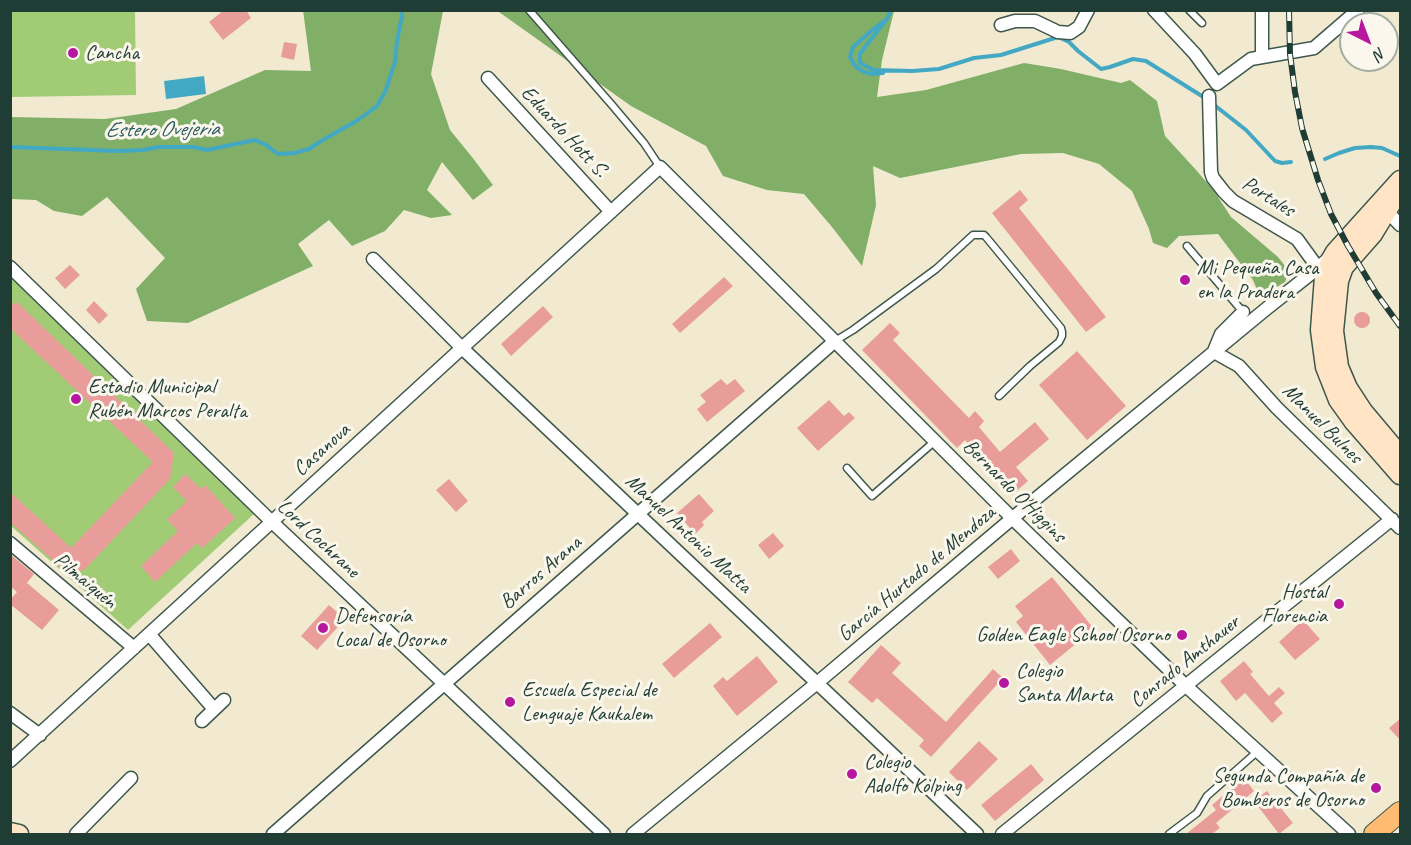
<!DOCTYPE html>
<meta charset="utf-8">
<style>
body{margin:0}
#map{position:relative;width:1411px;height:845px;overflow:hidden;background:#f1ead1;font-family:Caveat,sans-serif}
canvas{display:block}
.frame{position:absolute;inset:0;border:12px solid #1f3d34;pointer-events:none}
.north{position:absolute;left:1339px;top:12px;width:60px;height:60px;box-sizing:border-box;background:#fbf7ec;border:2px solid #a3ada2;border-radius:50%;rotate:138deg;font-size:16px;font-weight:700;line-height:24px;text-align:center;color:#1f3d34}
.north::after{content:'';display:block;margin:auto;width:21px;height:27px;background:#b5179e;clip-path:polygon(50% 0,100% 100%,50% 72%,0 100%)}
</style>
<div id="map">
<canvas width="1411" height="845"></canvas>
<div class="frame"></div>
<div class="north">N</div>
</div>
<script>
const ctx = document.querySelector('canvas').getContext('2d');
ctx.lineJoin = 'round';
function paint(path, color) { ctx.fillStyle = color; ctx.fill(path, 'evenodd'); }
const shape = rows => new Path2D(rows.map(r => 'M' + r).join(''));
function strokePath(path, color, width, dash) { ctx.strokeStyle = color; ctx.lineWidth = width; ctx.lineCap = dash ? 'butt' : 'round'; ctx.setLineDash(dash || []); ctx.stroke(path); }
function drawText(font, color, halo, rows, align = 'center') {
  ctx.font = font + ' Caveat,sans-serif'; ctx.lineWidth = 6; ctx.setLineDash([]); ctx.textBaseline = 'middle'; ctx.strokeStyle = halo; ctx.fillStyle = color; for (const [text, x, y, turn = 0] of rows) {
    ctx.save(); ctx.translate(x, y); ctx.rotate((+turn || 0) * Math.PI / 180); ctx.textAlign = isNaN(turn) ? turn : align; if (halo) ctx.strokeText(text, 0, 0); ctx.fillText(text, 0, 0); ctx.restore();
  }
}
paint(shape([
 [10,11,135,11,136,95,11,97],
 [11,267,255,513,128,630,11,526]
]), '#a2cb76');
paint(shape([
 [303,10,443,11,431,74,450,130,472,157,493,185,473,200,442,162,427,190,452,215,431,218,404,210,385,231,352,246,329,220,298,244,313,266,188,323,147,321,136,289,165,258,107,197,82,216,54,211,36,200,11,199,11,117,105,119,176,109,265,70,311,71],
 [492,11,894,11,882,60,877,97,926,90,1024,63,1061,69,1121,83,1130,80,1157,101,1165,136,1197,171,1214,191,1231,217,1278,257,1289,271,1285,282,1260,297,1253,280,1218,234,1179,236,1167,248,1153,243,1149,229,1132,191,1099,164,1063,153,1021,154,900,178,873,166,876,205,862,266,832,227,804,194,767,190,723,176,706,146,631,106,499,12]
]), '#81af67');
paint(shape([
 [204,76,206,94,166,99,164,81]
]), '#43a8c3');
strokePath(shape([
 [891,10,887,19,868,43,860,54,860,63,874,70,912,71,939,69,974,58,1001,55,1058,37,1069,42,1078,51,1101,69,1110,67,1133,59,1146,61,1205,98],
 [883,73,873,74,864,72,855,66,850,57,853,47,871,31,884,21],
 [1213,104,1246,130,1275,161,1282,163,1291,162],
 [10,147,118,151,143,150,158,147,194,147,207,150,255,140,266,145,278,154,294,153,309,149,321,141,358,120,377,106,385,92,395,62,397,41,402,16,401,10],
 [1325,159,1339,153,1355,148,1371,147,1382,148,1400,156]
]), '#43a8c3', 4);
paint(shape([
 [224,10,246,10,251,18,223,40,209,22],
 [284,42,297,44,294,60,281,57],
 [1020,190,1028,200,1019,208,1106,317,1086,332,992,213],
 [70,265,80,275,65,289,55,278],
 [724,277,733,286,680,333,672,324],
 [94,301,108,315,99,324,86,310],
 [18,303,174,453,170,479,84,570,65,571,10,522,10,492,71,548,153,462,10,328,10,304],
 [543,306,553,317,511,356,501,344],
 '1354 320a8 8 0 1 1 16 0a8 8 0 1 1-16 0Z',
 [890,323,900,333,893,340,969,418,975,411,984,421,979,427,1000,452,1035,422,1049,439,1016,467,1028,481,1012,495,965,440,957,448,862,350],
 [1077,351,1126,406,1087,440,1039,385],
 [721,379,727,385,735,379,745,391,707,422,697,409,706,402,700,395],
 [829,400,844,416,849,412,855,418,818,451,797,428],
 [185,474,201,489,205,485,235,518,202,548,197,543,155,582,141,566,178,531,167,519,187,501,173,487],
 [449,479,468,501,456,512,436,490],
 [699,494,714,511,702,522,704,525,695,534,677,513],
 [773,533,784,546,769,559,758,545],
 [1011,549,1020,561,998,579,988,567],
 [10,554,34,574,27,583,59,610,42,630,10,604,10,600,17,592,10,586],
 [1052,577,1094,629,1050,665,1016,622,1023,616,1015,606],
 [329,605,345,619,317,650,301,636],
 [1303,620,1320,639,1295,660,1279,642],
 [710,623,722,637,674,678,662,664],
 [881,645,901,663,892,673,946,722,993,669,1003,678,931,757,919,746,924,740,877,698,872,703,848,682],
 [757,656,778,682,737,716,713,686,723,677,727,681],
 [1244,661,1253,672,1250,674,1269,696,1279,687,1285,693,1274,703,1283,713,1272,723,1245,693,1236,701,1220,681],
 [1401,718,1401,741,1389,728],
 [979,741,998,759,967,790,949,772],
 [1031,764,1044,780,995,821,981,805],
 [1244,778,1254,791,1216,823,1220,828,1212,834,1186,834,1216,810,1212,805],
 [1267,791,1293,823,1279,834,1254,801]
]), '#e99d9a');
const service = shape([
 [529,10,612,105,644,143,660,167],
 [1189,10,1202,23],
 [1187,246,1243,312],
 [835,341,853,330,936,269,973,235,984,235,986,237,1061,328,1062,332,1062,336,1059,342,1030,366,999,396],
 [847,468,872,496,935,441],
 [1169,834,1197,813,1207,796,1258,751]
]);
const minor = shape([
 [1154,10,1195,54,1217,84,1251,59,1314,48,1358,10],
 [1001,25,1015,21,1035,21,1058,32,1070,33,1079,27,1088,10],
 [1262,57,1262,10],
 [488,78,611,212],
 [1209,96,1211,172,1213,178,1224,192,1233,201,1297,239,1318,268],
 [1387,211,1400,225],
 [373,259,462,348,977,834],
 [10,267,272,522,604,834],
 [1214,351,1221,334,1243,312],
 [1214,352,1239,366,1277,408,1400,528],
 [10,543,134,648],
 [149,634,214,709],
 [10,713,40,735],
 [202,721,224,700],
 [10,761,660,167,1012,518,1186,686,1349,834],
 [76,834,131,778],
 [273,834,835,341],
 [633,834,817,683,1021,511,1266,309,1318,268,1330,257],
 [1002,834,1392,519]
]);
const secondary = shape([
 [1400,180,1335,252,1331,259,1324,277,1320,330,1325,367,1338,400,1353,421,1400,475],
 [1393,201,1373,234,1344,267,1339,281,1334,331,1339,367,1348,388,1363,411,1400,455],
 [10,832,19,834]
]);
const primary = shape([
 [1374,834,1400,812]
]);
strokePath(service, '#3e574c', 9);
strokePath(minor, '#3e574c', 15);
strokePath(secondary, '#3e574c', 21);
strokePath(primary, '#3e574c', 22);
strokePath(service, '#fff', 6);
strokePath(minor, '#fff', 12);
strokePath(secondary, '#ffe4c6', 18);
strokePath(primary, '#ffbb71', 20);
const rail = shape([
 [1289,10,1290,54,1295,92,1302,128,1318,180,1331,214,1348,246,1376,293,1400,326]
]);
strokePath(rail, '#1f3d34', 6);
strokePath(rail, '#fbf7ec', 4, [11]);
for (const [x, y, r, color] of [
 [73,53,6,"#b5179e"],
 [1185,280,6,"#b5179e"],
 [76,399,6,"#b5179e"],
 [1339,604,6,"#b5179e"],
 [323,628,6,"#b5179e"],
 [1182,635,6,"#b5179e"],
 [1004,683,6,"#b5179e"],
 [510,702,6,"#b5179e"],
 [852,774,6,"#b5179e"],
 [1376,788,6,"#b5179e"]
]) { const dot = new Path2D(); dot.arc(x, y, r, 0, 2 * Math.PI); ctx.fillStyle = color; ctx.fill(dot); strokePath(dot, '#fbf7ec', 2); }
drawText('21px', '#1f3d34', '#fbf7ec', [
 ["Cancha",85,53],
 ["Mi Pequeña Casa",1197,268],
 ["en la Pradera",1197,292],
 ["Estadio Municipal",88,387],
 ["Rubén Marcos Peralta",88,411],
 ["Hostal",1327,592,"right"],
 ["Florencia",1327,616,"right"],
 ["Defensoría",335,616],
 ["Local de Osorno",335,640],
 ["Golden Eagle School Osorno",1170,635,"right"],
 ["Colegio",1016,671],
 ["Santa Marta",1016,695],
 ["Escuela Especial de",522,690],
 ["Lenguaje Kaukalem",522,714],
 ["Colegio",864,762],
 ["Adolfo Kolping",864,786],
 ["Segunda Compañía de",1364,776,"right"],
 ["Bomberos de Osorno",1364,800,"right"]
], 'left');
drawText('21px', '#1f3d34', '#fbf7ec', [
 ["Eduardo Hott S.",564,132,47],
 ["Portales",1268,197,32],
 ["Manuel Bulnes",1322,424,45],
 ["Casanova",322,450,-42],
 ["Bernardo O'Higgins",1014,491,45],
 ["Manuel Antonio Matta",688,534,43],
 ["Lord Cochrane",318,539,43],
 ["Barros Arana",541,573,-41],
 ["García Hurtado de Mendoza",917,574,-40],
 ["Pilmaiquén",85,581,40],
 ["Conrado Amthauer",1185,662,-39]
]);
drawText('italic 22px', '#2a5d5f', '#fbf7ec', [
 ["Estero Ovejeria",162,130,-1]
]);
</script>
